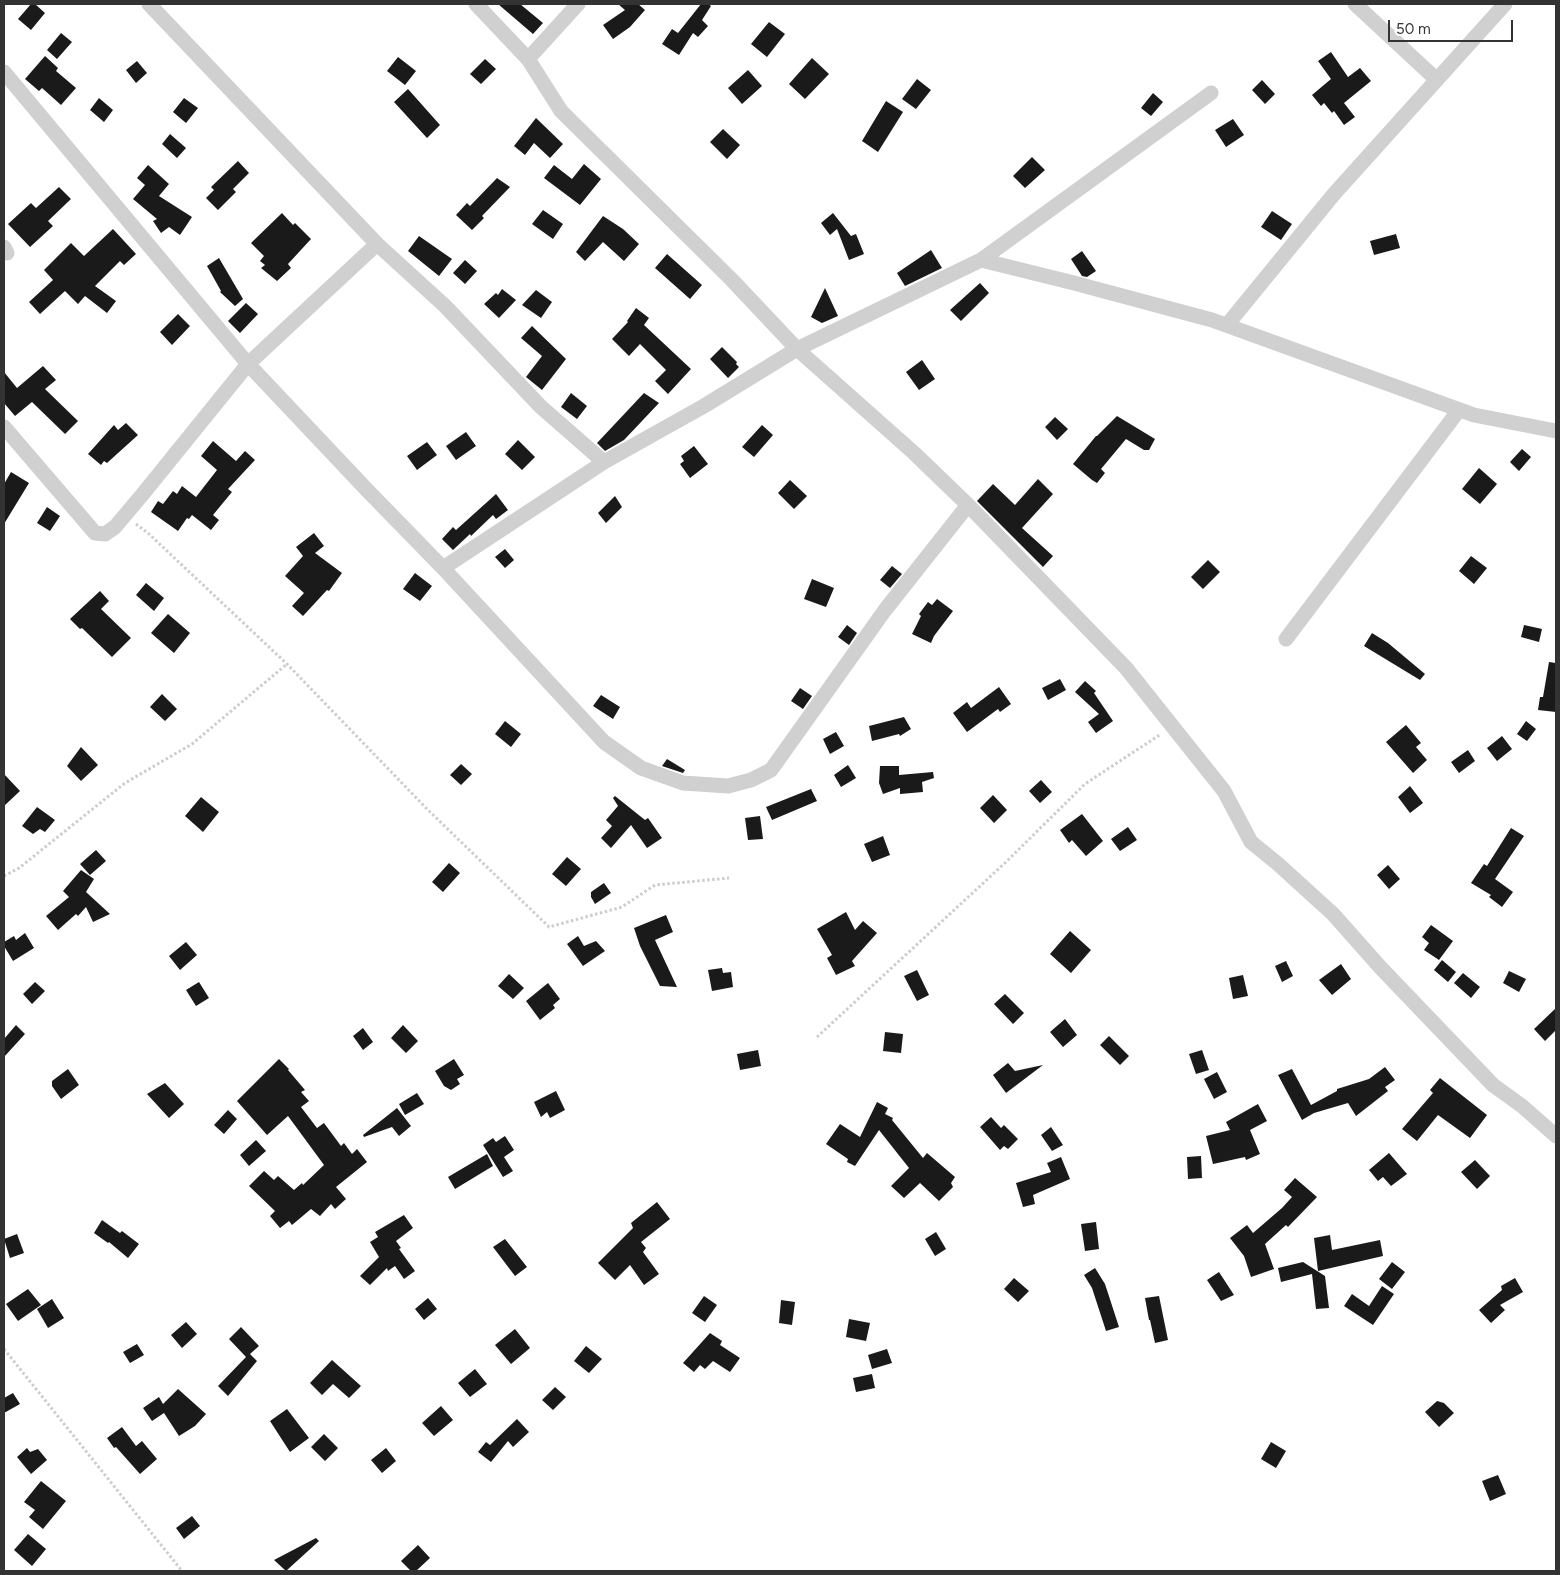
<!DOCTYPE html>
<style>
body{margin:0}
#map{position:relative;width:1560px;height:1575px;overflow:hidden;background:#fff;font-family:Figtree,sans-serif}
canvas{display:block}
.frame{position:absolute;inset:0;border:5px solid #333;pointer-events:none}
.scale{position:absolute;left:1388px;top:20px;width:125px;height:22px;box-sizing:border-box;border:2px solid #333;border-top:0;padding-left:6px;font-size:15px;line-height:18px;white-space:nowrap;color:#333;-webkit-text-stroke:4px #fff;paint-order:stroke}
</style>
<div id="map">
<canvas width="1560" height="1575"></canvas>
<div class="frame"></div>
<div class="scale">50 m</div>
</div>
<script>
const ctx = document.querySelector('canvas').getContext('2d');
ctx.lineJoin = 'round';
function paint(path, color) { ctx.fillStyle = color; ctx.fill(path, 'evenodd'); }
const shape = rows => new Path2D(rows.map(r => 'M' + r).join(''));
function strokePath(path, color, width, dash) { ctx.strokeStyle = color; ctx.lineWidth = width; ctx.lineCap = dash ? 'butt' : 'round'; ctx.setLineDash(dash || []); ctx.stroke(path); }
paint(shape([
 [31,4,35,4,45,13,31,30,18,19],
 [498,4,520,4,543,23,533,34],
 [618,4,638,4,645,10,630,27,613,39,603,25,625,10],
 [701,4,708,4,711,6,702,20,708,26,698,37,693,33,679,55,662,44,672,29,678,33],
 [769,22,785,34,767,57,751,44],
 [61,33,72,42,57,59,47,50],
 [1331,52,1348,77,1360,68,1371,81,1344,103,1355,117,1344,125,1334,111,1332,113,1324,103,1321,106,1312,95,1331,79,1318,61],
 [45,56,58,68,56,71,76,88,61,105,42,88,39,91,25,79],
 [398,57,416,71,405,85,387,71],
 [812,58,829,74,805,99,789,84],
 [485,59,496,69,481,84,470,74],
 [137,61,147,73,136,83,126,70],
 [748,70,762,86,742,104,728,88],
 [917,79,931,90,916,109,902,99],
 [1262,80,1275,94,1265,104,1252,90],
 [408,89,440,125,427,138,394,102],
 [1153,93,1163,102,1151,116,1141,108],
 [99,98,113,110,104,122,90,110],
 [184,98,198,108,186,123,173,112],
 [886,101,903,112,878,152,862,141],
 [536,118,563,144,550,158,534,143,525,155,514,146],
 [1233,119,1244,135,1226,147,1215,130],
 [723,129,740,145,727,159,710,142],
 [170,134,186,148,177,158,162,144],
 [1032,157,1045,170,1025,188,1013,176],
 [238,161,249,173,233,189,236,192,218,210,206,198,214,190,211,187],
 [584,164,601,179,580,205,544,178,554,165,572,179],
 [148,165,169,184,159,196,192,217,180,235,169,227,161,233,153,221,157,219,133,199,145,185,137,178],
 [497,178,510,187,482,216,484,218,472,230,456,215,467,203,470,206],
 [59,187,71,199,48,221,53,226,30,247,8,224,31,203,36,208],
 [543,210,563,224,553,239,532,224],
 [1272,211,1292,224,1281,240,1261,227],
 [282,213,293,225,295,223,311,239,288,264,291,268,277,281,261,268,265,265,260,261,264,256,251,243],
 [833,213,851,236,856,234,864,254,849,260,837,229,830,235,821,223],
 [603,216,623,229,639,244,624,261,603,242,585,261,576,252],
 [113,229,136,254,124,265,120,261,95,286,116,301,107,313,85,296,78,304,65,291,40,314,29,302,53,280,44,270,71,243,84,256],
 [1396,234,1400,248,1374,255,1370,241],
 [419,236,452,259,439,276,408,251],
 [931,250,942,268,905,286,897,273],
 [1082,251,1096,271,1087,277,1082,276,1071,259],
 [667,254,702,285,690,299,655,268],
 [219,258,243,299,235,306,220,292,221,291,207,266],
 [465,260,477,271,465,284,453,273],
 [980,283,989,293,961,321,950,310],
 [825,288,838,316,822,323,811,317],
 [502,289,516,300,499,318,484,304,496,293,498,295],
 [536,290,552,302,541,318,522,305],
 [246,303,258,314,240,333,228,321],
 [636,308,649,318,644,325,691,369,668,394,655,381,666,370,640,344,629,356,612,339,628,322,627,321],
 [178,314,190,326,172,345,160,332],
 [532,326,566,359,542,390,526,377,542,356,521,338],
 [722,347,737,362,736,364,739,367,728,378,710,359],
 [922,360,935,379,919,390,906,372],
 [43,366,56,380,45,389,78,421,65,434,32,402,15,416,4,403,4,372,17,388],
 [571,393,587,406,577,419,561,407],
 [644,393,659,403,624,440,605,451,597,443],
 [1117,416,1155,439,1149,450,1144,450,1126,439,1101,469,1105,473,1097,483,1092,480,1073,464,1096,436,1097,436],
 [1055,417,1068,429,1057,440,1045,427],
 [126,423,138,435,107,463,104,461,101,465,88,454,114,425,118,430],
 [762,425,773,435,754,457,742,447],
 [466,432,476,446,456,460,446,446],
 [518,440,535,457,522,470,505,454],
 [213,441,236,461,245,451,255,460,228,489,232,492,213,515,219,520,211,530,192,515,189,519,187,518,178,531,151,512,158,501,163,504,173,491,177,494,182,486,196,497,217,470,201,456],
 [427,442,437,455,417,470,407,456],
 [694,446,708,464,690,478,680,464,684,461,681,456],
 [1522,449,1531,457,1519,471,1510,462],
 [1479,468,1497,484,1480,504,1462,489],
 [11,472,29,483,4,524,4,484],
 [1038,479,1053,494,1022,528,1053,556,1043,567,977,501,993,484,1015,505],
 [790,480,807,496,794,509,778,493],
 [496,494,508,510,496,519,493,515,471,536,470,534,453,550,442,539,453,527,456,530],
 [615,496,622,507,606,523,598,513],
 [47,507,60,516,50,531,37,523],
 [314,533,324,546,315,553,342,573,329,591,327,590,303,616,292,606,304,593,285,576,303,556,296,547],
 [505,549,514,560,505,568,495,557],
 [1471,556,1487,568,1474,584,1459,571],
 [1208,560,1220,572,1203,589,1191,577],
 [892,566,902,574,890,588,880,580],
 [415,573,432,586,420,601,403,589],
 [812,579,834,588,826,607,804,599],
 [146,583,164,598,154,611,136,595],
 [100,591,109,601,101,609,131,638,112,657,82,628,80,629,70,619],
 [937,599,953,611,934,636,931,643,912,634,921,616,919,614,928,602,932,605],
 [168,614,190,633,174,653,151,633],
 [847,625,857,633,849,645,838,637],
 [1524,625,1542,629,1539,642,1521,637],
 [1372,633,1388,643,1425,674,1420,680,1364,646],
 [1549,662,1556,663,1556,712,1538,710,1540,697,1543,697],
 [1060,679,1066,690,1048,700,1042,688],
 [1085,681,1096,691,1094,693,1113,721,1096,733,1088,722,1099,714,1075,692],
 [999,687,1011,704,1000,712,998,709,967,732,953,713,967,702,971,708],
 [800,688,812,696,803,709,791,701],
 [162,694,177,709,165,721,150,707],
 [601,695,620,707,613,719,593,706],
 [904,717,911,729,900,736,899,734,872,741,869,726],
 [505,721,521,734,511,747,495,734],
 [1526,721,1536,729,1527,741,1517,734],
 [1406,725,1421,743,1416,747,1427,760,1413,773,1386,742],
 [836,732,844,746,830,754,823,739],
 [1502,736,1512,749,1497,761,1487,748],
 [81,747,98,765,81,781,67,766],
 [1468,750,1475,761,1459,773,1451,762],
 [667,759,685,770,683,773,662,766],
 [461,764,472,774,461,785,450,775],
 [848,765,856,778,841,787,834,775],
 [880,766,899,766,899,775,933,772,934,778,922,782,923,792,900,794,900,788,883,794,879,783],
 [4,774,20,791,4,806],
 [1041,780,1052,792,1040,803,1029,791],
 [1410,786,1423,803,1410,813,1398,797],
 [811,789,817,801,772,820,766,807],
 [993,795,1007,810,994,823,980,808],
 [615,796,645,820,648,818,662,838,647,848,631,825,611,848,601,838,612,826,606,820,618,806,613,798],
 [201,797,219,812,203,832,185,816],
 [37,807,55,820,45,832,40,829,33,834,22,826],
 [1082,814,1103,841,1086,856,1072,840,1069,843,1060,830],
 [760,816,763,839,748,840,745,818],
 [1128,827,1137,840,1120,851,1111,839],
 [1511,828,1524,836,1495,879,1513,892,1502,907,1489,897,1491,895,1471,883,1484,864,1487,866],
 [883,836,890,855,872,862,864,844],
 [96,850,106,861,90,875,80,864],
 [567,857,581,869,566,886,552,874],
 [449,863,460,873,443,892,432,882],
 [1388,865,1400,879,1389,889,1377,875],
 [81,870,94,879,86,892,110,914,93,922,86,907,78,916,76,914,58,930,46,916,69,897,63,891],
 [604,883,611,893,595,904,591,897,591,892],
 [846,912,855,930,863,921,877,933,852,961,855,966,836,975,827,958,832,955,817,929],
 [666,915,673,932,655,940,677,987,660,986,640,946,634,928],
 [1431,925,1453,941,1439,960,1424,950,1429,943,1422,937],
 [1070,931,1091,950,1071,973,1050,954],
 [25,933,34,948,13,961,4,946,4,942,14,936,16,940],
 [578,936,584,946,596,941,605,951,583,966,567,944],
 [186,942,197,955,180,970,169,956],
 [1442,960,1456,972,1448,982,1434,970],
 [1286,961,1293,976,1282,982,1275,966],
 [1341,964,1351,979,1332,995,1319,980],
 [722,968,723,973,731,972,733,987,712,991,708,970],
 [917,970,929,995,917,1001,904,976],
 [1509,971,1526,979,1519,992,1503,983],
 [1463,973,1480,987,1471,998,1454,983],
 [509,974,524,988,513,999,498,986],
 [1243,975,1248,996,1233,999,1229,978],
 [35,982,45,991,32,1004,23,994],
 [199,982,209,998,196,1006,186,990],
 [548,983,560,999,553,1005,555,1008,540,1020,526,1001],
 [1005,994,1024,1013,1013,1024,994,1004],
 [1556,1008,1556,1030,1545,1041,1534,1029],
 [1065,1019,1077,1035,1063,1047,1050,1032],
 [16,1025,25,1034,4,1057,4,1039],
 [403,1025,418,1041,406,1053,391,1038],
 [363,1028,373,1042,363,1050,353,1036],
 [885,1032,903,1034,901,1053,883,1051],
 [1109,1036,1129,1056,1120,1065,1100,1045],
 [758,1050,761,1066,740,1070,737,1054],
 [1202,1050,1209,1070,1196,1074,1189,1054],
 [279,1059,289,1069,288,1070,305,1090,301,1092,309,1101,301,1107,317,1128,324,1123,341,1146,344,1143,352,1154,357,1149,367,1162,336,1187,346,1199,335,1209,331,1204,320,1216,311,1209,292,1225,289,1221,280,1228,270,1216,275,1211,249,1186,264,1171,274,1180,278,1176,294,1190,302,1183,303,1185,324,1165,288,1116,267,1135,237,1101],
 [454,1059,464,1075,457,1079,460,1084,451,1090,444,1086,435,1071],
 [1008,1063,1015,1071,1043,1065,1006,1093,993,1075],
 [1385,1067,1395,1080,1385,1087,1388,1091,1356,1116,1348,1103,1314,1113,1302,1120,1278,1075,1292,1069,1311,1105,1337,1091,1337,1089,1369,1079],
 [68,1069,79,1085,61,1099,52,1086,52,1081],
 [1217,1072,1227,1092,1214,1099,1204,1079],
 [1440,1078,1487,1115,1470,1138,1438,1115,1417,1141,1402,1129,1433,1093,1430,1090],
 [165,1083,184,1104,169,1118,147,1094],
 [556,1091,565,1110,550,1118,547,1112,541,1117,534,1102],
 [417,1093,424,1104,405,1115,399,1104],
 [877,1102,888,1108,885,1114,893,1118,892,1120,923,1158,927,1153,955,1177,951,1183,953,1187,939,1201,920,1183,904,1198,891,1186,909,1168,879,1130,855,1166,847,1162,848,1159,826,1144,840,1124,860,1137],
 [1258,1104,1267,1121,1250,1130,1260,1154,1246,1160,1245,1157,1213,1164,1206,1136,1230,1130,1226,1122],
 [397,1108,411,1126,399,1136,392,1127,364,1137,363,1135],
 [228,1110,237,1119,224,1134,214,1125],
 [991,1117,1001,1128,1004,1125,1018,1139,1008,1149,1004,1146,1000,1150,980,1127],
 [1051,1127,1063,1145,1052,1151,1041,1135],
 [505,1136,514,1150,504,1157,513,1171,503,1177,483,1145,493,1138,496,1142],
 [256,1140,266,1151,249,1166,240,1155],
 [1389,1153,1407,1174,1391,1186,1383,1177,1378,1181,1369,1170],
 [487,1154,493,1166,455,1189,448,1177],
 [1201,1156,1202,1178,1188,1179,1187,1157],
 [1061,1157,1070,1179,1033,1195,1035,1204,1023,1207,1016,1183,1051,1172,1047,1163],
 [1475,1160,1490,1176,1477,1189,1461,1172],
 [1295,1178,1317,1197,1288,1227,1286,1225,1265,1244,1274,1269,1251,1277,1244,1256,1230,1238,1247,1225,1253,1233,1282,1208,1292,1197,1284,1190],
 [657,1202,670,1219,641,1242,646,1248,643,1252,659,1274,644,1285,630,1265,615,1280,598,1263,633,1228,631,1223],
 [404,1215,413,1228,396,1241,401,1248,399,1249,415,1271,404,1279,395,1266,388,1271,387,1268,370,1285,360,1276,379,1257,370,1242,378,1237,375,1232],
 [102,1220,120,1233,122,1231,139,1244,128,1258,109,1242,108,1243,94,1233],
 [1096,1222,1099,1249,1085,1251,1081,1224],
 [936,1232,946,1249,935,1256,925,1239],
 [17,1234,24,1253,10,1258,4,1239],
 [1330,1235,1332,1250,1380,1240,1383,1256,1318,1271,1314,1238],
 [505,1239,527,1267,515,1276,493,1247],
 [1303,1262,1325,1276,1329,1308,1316,1309,1312,1274,1281,1282,1278,1268],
 [1392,1262,1405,1272,1392,1289,1379,1279],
 [1095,1268,1105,1284,1119,1327,1106,1331,1092,1288,1084,1275],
 [1219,1272,1234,1295,1221,1301,1207,1280],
 [1014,1278,1029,1291,1018,1302,1004,1289],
 [1515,1278,1523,1292,1500,1305,1505,1310,1491,1323,1479,1310,1502,1290,1501,1286],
 [1382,1286,1394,1294,1373,1325,1344,1306,1352,1294,1369,1306],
 [28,1289,41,1305,18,1321,6,1304],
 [704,1296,717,1305,705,1322,692,1313],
 [1159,1296,1168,1340,1155,1343,1150,1320,1149,1320,1145,1298],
 [428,1298,437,1309,424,1320,415,1309],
 [52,1299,64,1318,48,1328,37,1309],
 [781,1300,795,1302,792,1325,779,1323],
 [849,1319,870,1323,866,1341,846,1337],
 [186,1322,197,1334,182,1348,171,1335],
 [241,1327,259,1346,250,1354,257,1361,228,1396,218,1386,246,1357,229,1339],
 [515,1329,530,1348,511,1364,495,1345],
 [710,1333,722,1341,720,1345,740,1358,730,1372,713,1361,705,1369,700,1365,694,1372,683,1363],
 [137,1344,144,1355,130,1363,123,1352],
 [586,1346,602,1359,589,1373,574,1361],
 [887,1349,892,1363,872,1369,868,1355],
 [332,1360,361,1386,349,1398,333,1384,322,1395,310,1383],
 [475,1369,487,1384,470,1397,458,1383],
 [872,1374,875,1388,856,1392,853,1378],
 [555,1387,566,1397,553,1410,542,1400],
 [178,1389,206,1414,195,1426,179,1436,164,1413,152,1421,143,1408,159,1397,163,1404],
 [13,1393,20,1404,4,1413,4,1398],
 [1437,1401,1444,1403,1454,1413,1439,1427,1425,1412],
 [441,1406,453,1420,434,1436,422,1423],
 [287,1409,309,1438,290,1452,270,1421],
 [517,1419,529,1432,513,1447,508,1441,491,1462,478,1452,486,1442,490,1445],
 [122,1427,136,1446,142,1441,157,1459,140,1474,116,1447,114,1448,107,1438],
 [324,1434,338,1448,325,1461,311,1447],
 [1271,1442,1286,1451,1276,1468,1261,1459],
 [27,1448,30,1452,38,1449,47,1460,31,1474,17,1457],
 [386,1448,396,1461,382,1473,371,1460],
 [1498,1475,1506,1494,1490,1501,1482,1481],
 [41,1481,66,1501,43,1529,29,1517,35,1510,24,1502],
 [192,1516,200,1526,184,1539,176,1528],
 [28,1534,46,1549,32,1566,14,1550],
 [316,1538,319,1541,286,1571,274,1560],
 [418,1545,430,1558,416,1571,411,1571,401,1561]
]), '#1a1a1a');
strokePath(shape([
 [136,524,149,534,287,664,427,809,549,927,622,907,655,885,729,878],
 [4,876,19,868,125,783,192,744,287,664],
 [817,1037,1006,862,1085,784,1161,734],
 [4,1349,182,1571]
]), '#cdcdcd', 3, [2.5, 2.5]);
strokePath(shape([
 [149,4,377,244],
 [476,4,528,59,561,111,731,279,797,349,914,453,968,505,1126,668,1224,791,1251,842,1278,864,1333,914,1380,967,1493,1085,1522,1106,1556,1136],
 [1355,4,1437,80],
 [528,59,578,4],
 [4,72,248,364,367,490,443,568,604,742,641,768,683,783,728,786,751,780,771,770,885,610,968,505],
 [4,247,7,253],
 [981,260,1211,93],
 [1227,325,1334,194,1505,4],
 [4,427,95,533,105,534,115,527,142,495,248,364,377,244,445,306,541,407,604,462,704,406,797,349,981,260,1074,283,1212,320,1474,415,1556,431],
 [443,568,604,462],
 [1286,639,1459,410]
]), '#d0d0d0', 15);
</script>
